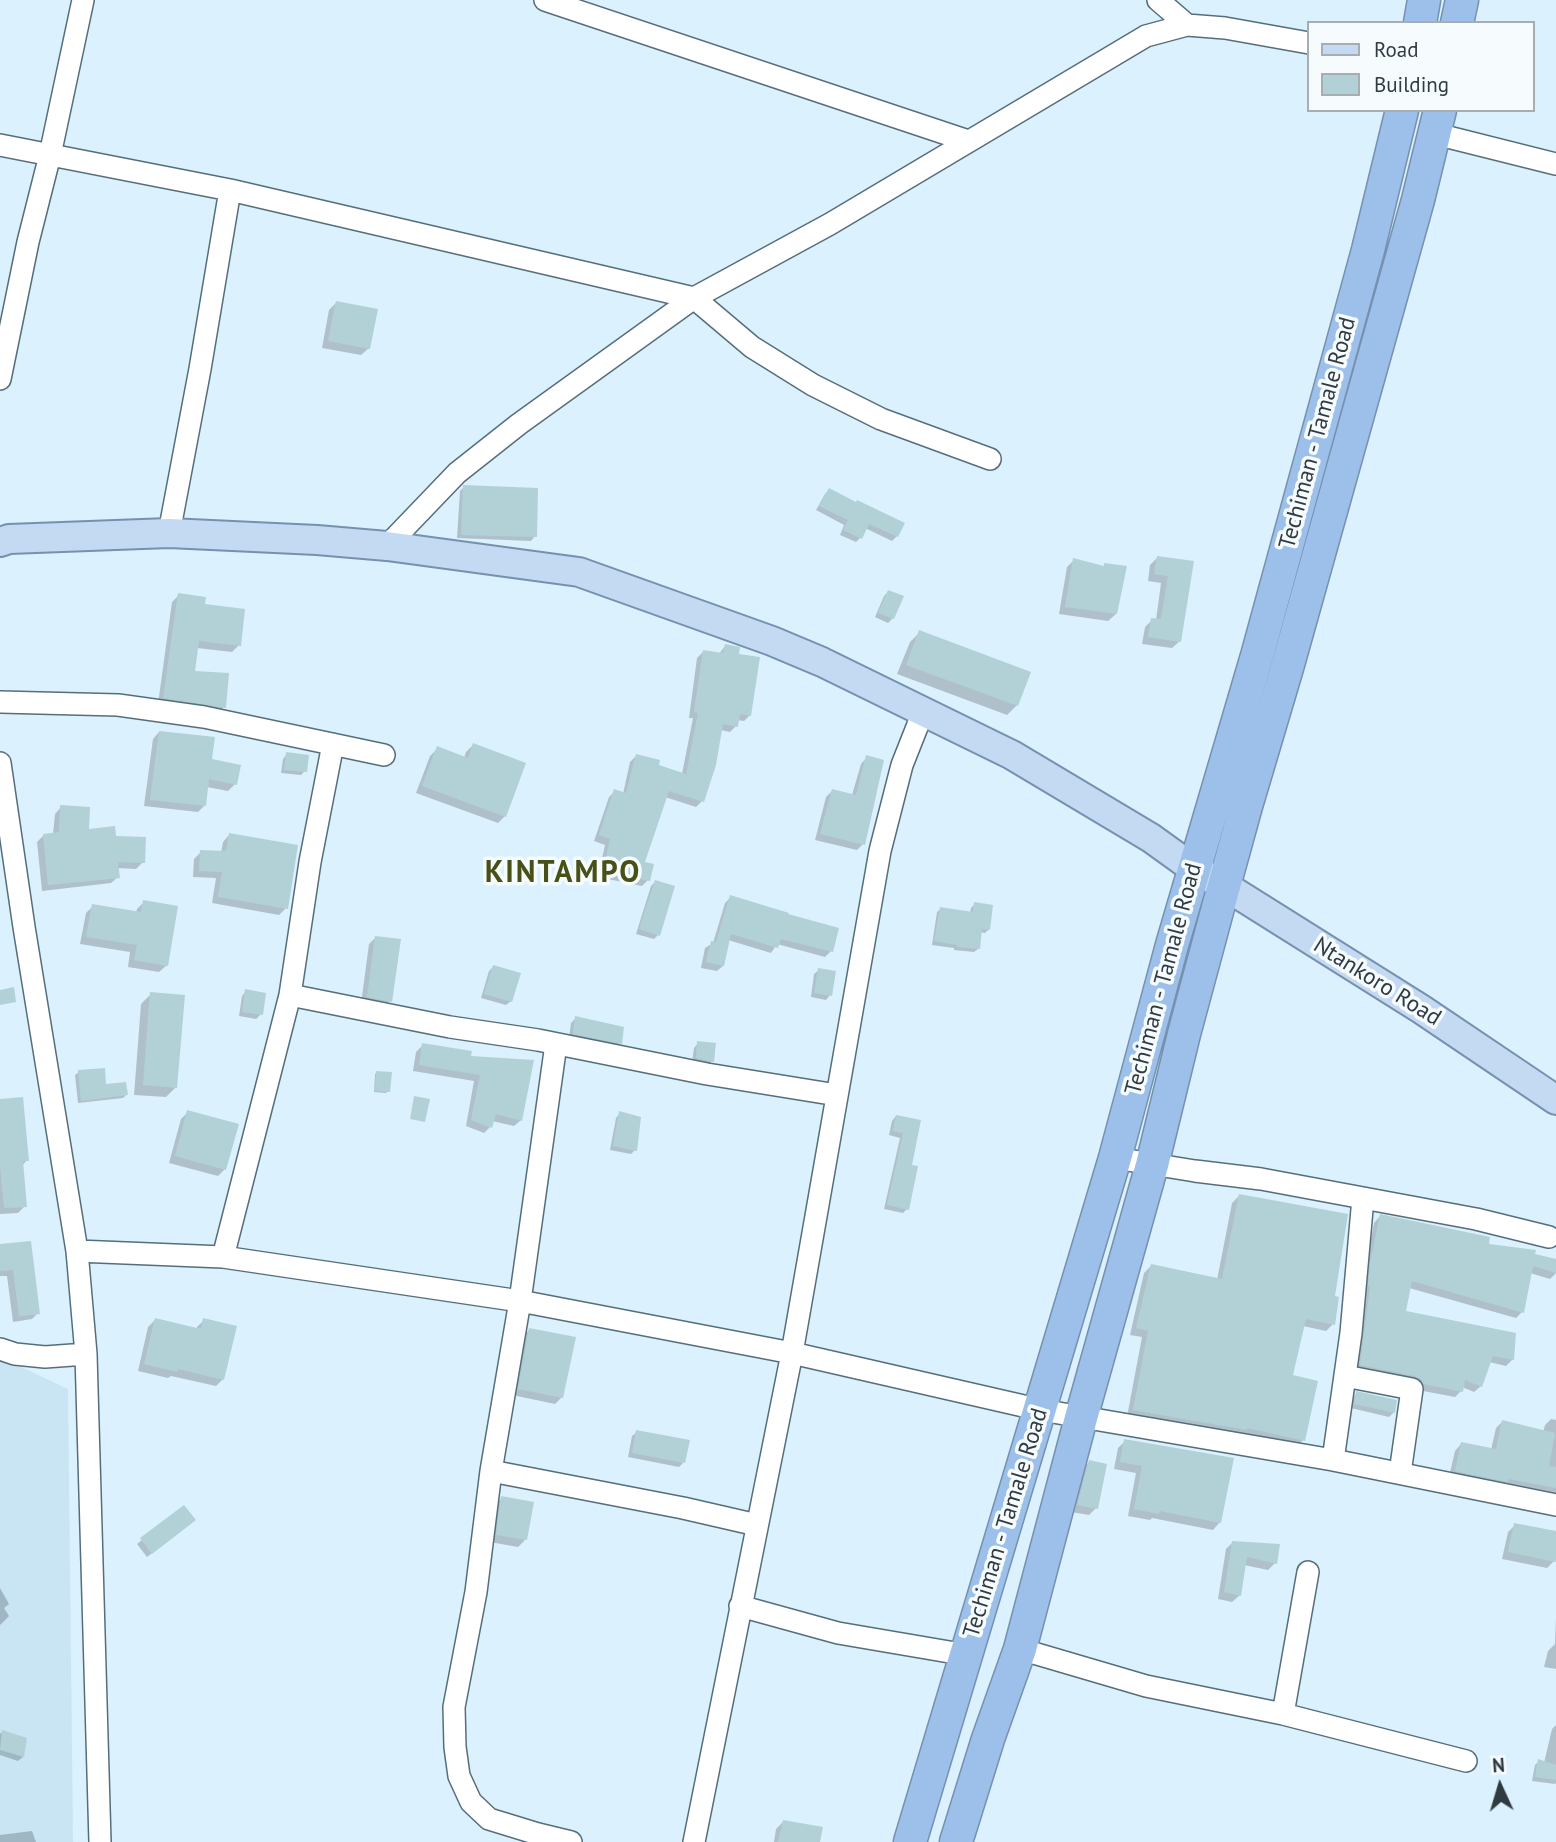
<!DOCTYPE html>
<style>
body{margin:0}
#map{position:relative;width:1556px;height:1842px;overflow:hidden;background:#dbf1fd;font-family:"PT Sans",sans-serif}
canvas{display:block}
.legend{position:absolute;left:1307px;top:21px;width:228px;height:91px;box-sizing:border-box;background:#f6fbfe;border:2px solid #a7aeb2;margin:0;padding:9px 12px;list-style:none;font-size:21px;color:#303b41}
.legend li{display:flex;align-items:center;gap:14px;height:35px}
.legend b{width:35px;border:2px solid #a7aeb2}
.north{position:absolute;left:1465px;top:1751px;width:70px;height:70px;-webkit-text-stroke:5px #f6fbfe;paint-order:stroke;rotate:356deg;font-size:19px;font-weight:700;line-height:28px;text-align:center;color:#303b41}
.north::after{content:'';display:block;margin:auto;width:24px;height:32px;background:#303b41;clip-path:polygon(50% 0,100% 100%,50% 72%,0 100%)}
</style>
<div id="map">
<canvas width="1556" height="1842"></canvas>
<ul class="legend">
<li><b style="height:9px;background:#c4d9f2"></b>Road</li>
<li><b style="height:19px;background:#b1d1d7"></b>Building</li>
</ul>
<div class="north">N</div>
</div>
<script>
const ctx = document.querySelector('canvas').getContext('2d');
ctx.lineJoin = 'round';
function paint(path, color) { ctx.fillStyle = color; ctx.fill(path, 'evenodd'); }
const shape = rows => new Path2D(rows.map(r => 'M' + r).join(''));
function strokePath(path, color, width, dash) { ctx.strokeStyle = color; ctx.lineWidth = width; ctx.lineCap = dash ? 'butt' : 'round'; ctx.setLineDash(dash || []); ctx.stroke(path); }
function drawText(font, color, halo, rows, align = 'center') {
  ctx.font = font + ' "PT Sans",sans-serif'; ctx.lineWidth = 7; ctx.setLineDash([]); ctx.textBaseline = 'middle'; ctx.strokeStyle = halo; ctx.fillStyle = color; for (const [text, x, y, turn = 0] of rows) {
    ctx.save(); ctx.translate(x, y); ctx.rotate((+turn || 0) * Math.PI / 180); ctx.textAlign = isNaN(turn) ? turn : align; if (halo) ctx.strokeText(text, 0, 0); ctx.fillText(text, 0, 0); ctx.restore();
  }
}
paint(shape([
 [0,1357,68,1389,73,1842,0,1842]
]), '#c9e4f3');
paint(shape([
 [336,303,369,348,361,355,322,348,329,310],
 [464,487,535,536,531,541,457,538,460,491],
 [829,490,897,536,892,541,865,528,860,538,856,542,840,535,844,525,816,510,825,494],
 [1157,558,1192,563,1180,641,1172,648,1142,644,1145,627,1152,620,1156,620,1161,583,1148,581,1150,565],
 [1074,560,1102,568,1105,565,1116,614,1108,621,1059,614,1067,567],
 [888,592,893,618,888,623,875,617,884,596],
 [179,595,203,605,239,645,232,652,197,648,193,672,224,707,218,714,158,704,172,602],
 [920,632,1017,705,1007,715,897,674,910,642],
 [725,646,737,655,750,715,744,721,737,720,736,726,730,732,721,730,702,801,696,807,665,797,643,863,648,880,642,886,598,877,605,845,594,841,609,797,615,791,623,794,630,762,636,756,657,766,682,774,693,718,689,718,697,658,703,652,719,654],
 [159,732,210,761,235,784,228,791,207,787,204,806,198,812,144,806,153,739],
 [473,745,505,816,498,823,416,793,430,756,437,749,464,758,466,752],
 [287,754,305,771,301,775,281,773,283,759],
 [867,757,863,844,857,850,815,840,826,797,832,791,852,795,861,764],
 [61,807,87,831,114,838,143,862,136,869,117,868,118,877,111,883,42,891,37,842,44,835,53,834,55,814],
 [229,835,286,908,279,915,212,903,216,878,193,877,194,859,201,852,221,853,223,842],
 [655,882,658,935,654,939,636,934,651,886],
 [731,897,831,951,825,957,777,944,771,953,728,940,723,966,717,971,701,968,705,948,713,943,725,903],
 [144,902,167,965,159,972,128,967,130,952,80,944,86,913,93,906,136,913,137,909],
 [975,904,989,929,985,933,980,932,978,949,974,952,954,950,954,948,932,945,937,912,941,909,970,913,971,908],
 [376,937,390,1001,383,1008,361,1004,369,944],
 [493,967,511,1001,506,1005,481,998,489,971],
 [819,970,830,995,826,1000,811,997,814,974],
 [246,991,261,1014,256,1019,239,1016,242,996],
 [151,994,176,1087,166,1097,134,1095,141,1004],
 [576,1018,620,1043,616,1047,569,1038,571,1023],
 [698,1043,712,1061,708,1065,692,1062,694,1048],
 [423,1045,469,1058,521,1120,514,1126,492,1121,490,1127,484,1133,466,1126,474,1081,413,1071,416,1052],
 [79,1072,105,1086,126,1095,123,1098,78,1103,75,1075],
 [377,1072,388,1091,386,1093,374,1092,375,1074],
 [0,1101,27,1160,22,1166,25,1206,18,1213,0,1214],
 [188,1112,225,1169,218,1176,169,1163,181,1119],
 [620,1113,635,1150,631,1154,610,1150,616,1118],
 [896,1116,919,1121,910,1166,907,1209,903,1213,884,1209,900,1138,889,1135,892,1121],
 [1239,1196,1333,1324,1326,1331,1303,1326,1291,1376,1303,1440,1296,1447,1127,1417,1142,1337,1130,1335,1144,1273,1151,1266,1217,1280,1232,1203],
 [1380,1216,1487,1246,1556,1261,1556,1273,1550,1279,1530,1273,1522,1312,1516,1318,1409,1288,1404,1313,1513,1359,1506,1366,1489,1362,1481,1386,1474,1392,1462,1387,1461,1391,1455,1397,1418,1390,1354,1371,1365,1271,1374,1223],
 [0,1246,38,1313,32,1319,13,1322,7,1276,0,1276],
 [155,1320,196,1330,197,1327,204,1320,223,1379,216,1386,171,1376,168,1378,138,1371,148,1327],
 [529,1330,562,1397,555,1404,512,1395,522,1337],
 [1357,1393,1394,1412,1389,1417,1351,1408,1352,1398],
 [1551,1419,1556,1420,1556,1496,1449,1477,1455,1451,1461,1444,1491,1450,1496,1428,1502,1422,1543,1432,1545,1425],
 [637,1432,683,1463,679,1467,628,1457,632,1436],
 [1125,1441,1220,1522,1213,1530,1152,1518,1150,1520,1128,1516,1136,1473,1114,1469,1118,1448],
 [1089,1462,1096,1508,1089,1515,1071,1512,1082,1469],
 [502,1498,525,1540,518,1547,490,1542,495,1505],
 [190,1524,147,1557,137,1544,142,1540],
 [1515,1525,1556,1533,1554,1561,1547,1568,1502,1559,1508,1532],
 [1233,1542,1275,1563,1268,1570,1244,1565,1240,1595,1232,1602,1218,1599,1226,1549],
 [0,1588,9,1604,4,1608,9,1616,0,1625],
 [1556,1617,1556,1616,1556,1669,1544,1667,1548,1651,1555,1644],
 [1556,1725,1556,1783,1555,1784,1532,1781,1535,1765,1539,1761,1544,1763,1552,1729],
 [2,1732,23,1757,18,1761,0,1755,0,1734],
 [783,1822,819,1842,774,1842,776,1829],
 [32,1831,36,1842,0,1842,0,1835]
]), '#0003');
paint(shape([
 [336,301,378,309,370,349,328,341],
 [463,485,538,488,537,537,461,535],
 [829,488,856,502,857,500,905,523,898,537,869,524,862,539,843,530,848,520,819,506],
 [1157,556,1194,561,1181,642,1148,637,1151,618,1161,619,1168,576,1154,574],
 [1073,558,1104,566,1104,563,1127,566,1117,614,1065,607],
 [888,590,904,596,894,619,878,613],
 [178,593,206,597,205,604,245,609,241,646,199,641,195,671,229,673,226,708,163,698],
 [919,630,1031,672,1018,706,906,665],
 [725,644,740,647,739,654,760,657,751,716,740,714,738,727,723,724,716,765,704,802,669,791,645,862,654,864,650,881,603,872,610,839,599,835,614,789,626,793,636,754,660,760,659,765,686,774,698,713,694,712,703,650,723,653],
 [159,731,215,737,212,759,241,765,237,785,209,779,206,806,150,800],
 [473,743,526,763,506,817,422,786,437,746,468,758],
 [286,752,309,755,307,772,284,770],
 [866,755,884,760,865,845,820,834,832,789,856,795],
 [60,805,90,807,89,829,115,826,116,836,146,837,145,863,118,862,120,878,48,885,43,834,59,832],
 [229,833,298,845,288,909,218,897,222,872,199,871,200,850,226,851],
 [655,880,675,886,660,936,639,929],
 [730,895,789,913,788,914,839,928,833,952,781,939,778,948,731,934,724,966,706,962,711,941,716,942],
 [143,900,178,906,168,966,134,960,137,945,86,937,92,904,141,912],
 [974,902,993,905,990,930,982,929,980,949,957,947,957,945,934,941,940,907,973,912],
 [375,936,401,939,392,1002,367,997],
 [493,965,521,973,512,1002,484,994],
 [818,968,836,971,832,996,814,993],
 [14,987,16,1002,0,1005,0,990],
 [245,989,266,993,263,1015,242,1012],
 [150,992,185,995,177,1088,143,1085],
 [575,1016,624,1027,622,1044,573,1034],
 [697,1041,716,1043,714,1062,696,1058],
 [422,1043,472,1051,471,1056,534,1060,522,1121,496,1114,492,1128,471,1120,480,1075,419,1065],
 [105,1068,106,1084,126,1082,128,1095,81,1101,78,1070],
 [376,1071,392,1072,390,1092,375,1091],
 [414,1096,430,1099,425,1122,410,1119],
 [23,1097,29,1161,23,1161,27,1207,4,1208,0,1164,0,1099],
 [187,1110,239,1124,226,1170,175,1156],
 [619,1111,641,1117,637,1151,613,1146],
 [896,1115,921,1120,912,1165,918,1166,909,1210,887,1205,903,1133,893,1131],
 [1239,1194,1348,1214,1335,1296,1339,1297,1335,1325,1306,1319,1293,1375,1318,1381,1305,1441,1247,1428,1247,1430,1133,1410,1148,1331,1136,1328,1151,1264,1222,1279],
 [1380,1214,1490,1237,1489,1244,1536,1250,1535,1254,1556,1259,1556,1273,1533,1266,1524,1313,1412,1281,1406,1311,1516,1333,1514,1360,1493,1356,1482,1387,1465,1380,1463,1392,1424,1384,1421,1379,1415,1376,1360,1365,1370,1287,1368,1286,1370,1263],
 [31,1241,40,1314,19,1316,13,1270,0,1271,0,1244],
 [155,1318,201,1329,203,1318,237,1326,224,1380,178,1369,177,1372,144,1364],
 [529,1328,576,1337,563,1398,518,1389],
 [1356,1391,1397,1400,1395,1413,1354,1404],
 [1502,1420,1555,1433,1549,1466,1556,1467,1556,1488,1509,1479,1508,1482,1455,1471,1461,1442,1496,1449],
 [636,1430,690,1440,685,1463,632,1453],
 [1124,1439,1234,1458,1221,1523,1160,1511,1159,1514,1134,1509,1142,1466,1120,1462],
 [1089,1460,1107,1464,1098,1509,1077,1505],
 [501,1496,534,1502,527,1540,496,1535],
 [184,1505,196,1520,152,1554,140,1538],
 [1514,1523,1556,1531,1556,1562,1508,1552],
 [1232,1541,1280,1544,1277,1564,1247,1557,1241,1596,1224,1592],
 [2,1730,27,1738,24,1757,0,1750],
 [1538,1759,1556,1765,1556,1780,1535,1777],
 [783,1820,823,1827,820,1842,778,1842]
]), '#b1d1d7');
const minor = shape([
 [545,0,968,141],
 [1158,0,1187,25],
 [1436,134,1556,164],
 [0,145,230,190,694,298,752,347,813,385,881,419,990,459],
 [0,379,28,242,50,155,83,0],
 [169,533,200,369,230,190],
 [387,546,457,473,519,424,694,298,830,224,1146,36,1187,25,1225,28,1309,43],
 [0,702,118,705,204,717,384,755],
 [0,763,24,927,77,1251,86,1354,100,1842],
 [290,995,450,1027,538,1040,707,1074,837,1095],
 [556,1044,520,1301,491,1471,476,1592,454,1707,455,1747,459,1776,471,1802,489,1819,538,1834,571,1842],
 [1115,1158,1195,1171,1261,1179,1476,1219,1549,1237],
 [77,1251,223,1257,520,1301,792,1353,1041,1410,1333,1460,1556,1505],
 [223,1257,290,995,310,862,333,744],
 [0,1349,15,1354,45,1357,86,1354],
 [1345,1376,1412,1389,1400,1473],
 [1333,1460,1351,1333,1363,1198],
 [491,1471,683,1508,757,1525],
 [740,1606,838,1633,967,1655],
 [1020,1649,1146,1686,1283,1714,1466,1761],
 [1283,1714,1308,1572],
 [694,1842,792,1353,880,851,902,765,923,712]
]);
const major = shape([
 [0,542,9,539,169,533,317,540,387,546,579,572,772,641,822,662,1012,755,1151,838,1194,869,1225,886,1421,1009,1556,1100]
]);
const highway = shape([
 [1420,23,1424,0],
 [1457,23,1462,0],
 [910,1842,1115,1158,1172,945,1257,656,1368,250,1402,110],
 [956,1842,988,1739,1020,1649,1081,1418,1152,1165,1184,1034,1219,904,1246,806,1287,668,1418,200,1440,110]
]);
strokePath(minor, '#566e7b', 24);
strokePath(major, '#7691af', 32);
strokePath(highway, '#7691af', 35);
strokePath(minor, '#fff', 21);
strokePath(major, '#c4d9f2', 28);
strokePath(highway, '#9cc0ea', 32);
drawText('23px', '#303b41', '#f6fbfe', [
 ["Techiman - Tamale Road",1318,433,-75],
 ["Techiman - Tamale Road",1164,979,-75],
 ["Ntankoro Road",1377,982,32],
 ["Techiman - Tamale Road",1006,1523,-73]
]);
ctx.letterSpacing = '2px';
drawText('bold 30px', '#475016', '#f6fbfe', [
 ["KINTAMPO",563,873]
]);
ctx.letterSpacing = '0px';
</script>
